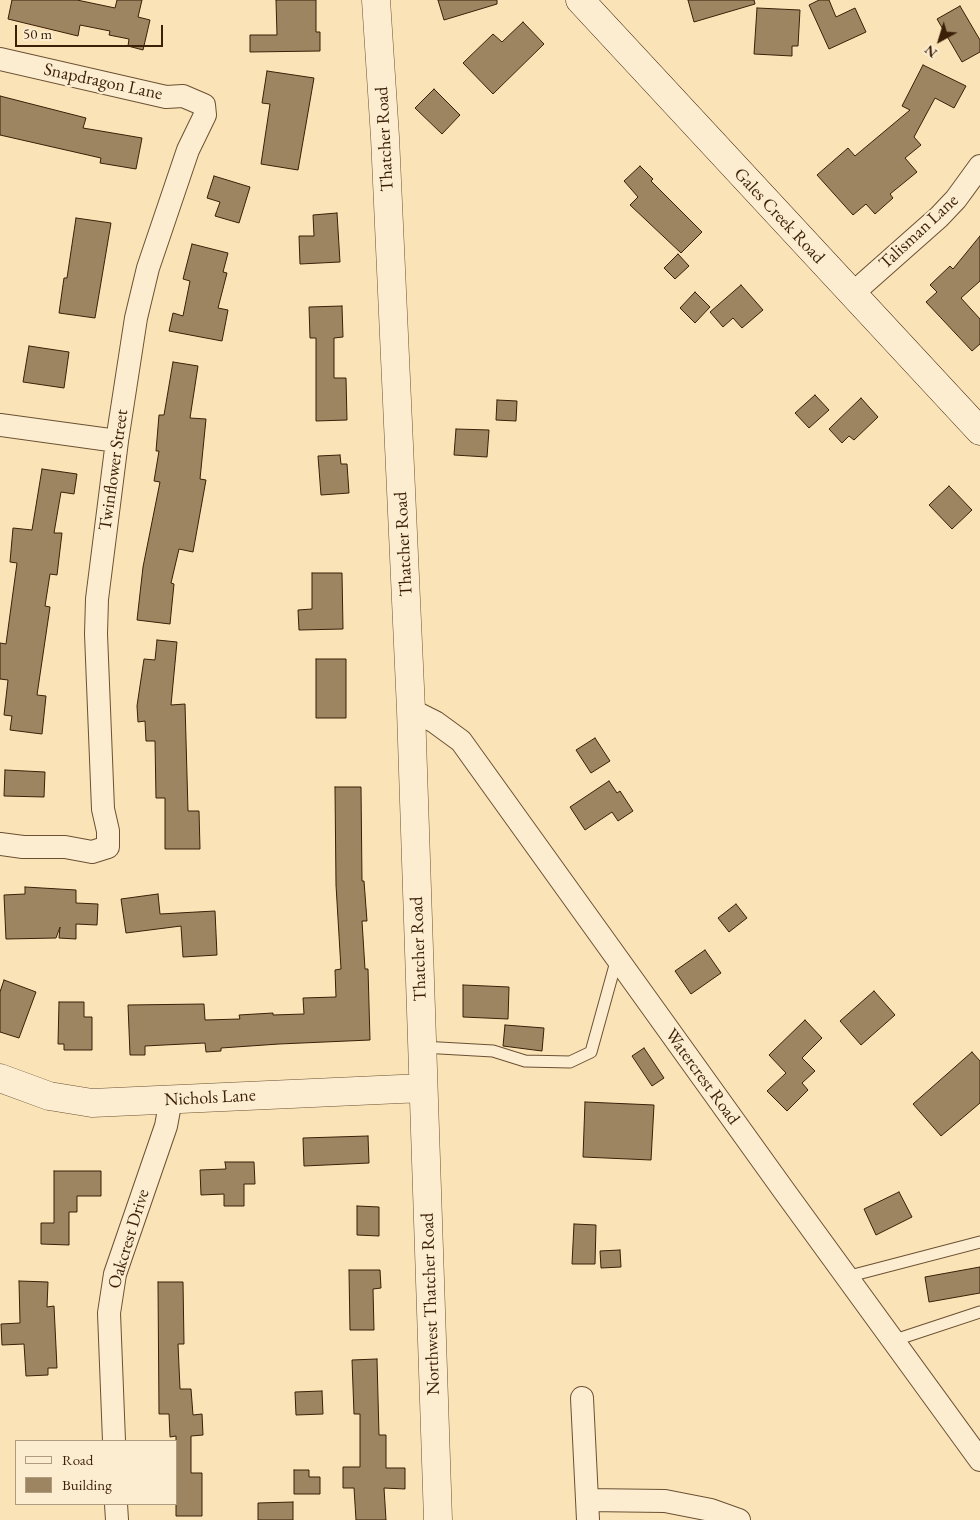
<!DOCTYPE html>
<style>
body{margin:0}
#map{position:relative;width:980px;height:1520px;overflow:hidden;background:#fae3b6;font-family:"EB Garamond",serif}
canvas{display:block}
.legend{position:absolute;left:15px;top:1440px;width:162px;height:65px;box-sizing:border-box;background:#fcedd0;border:1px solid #af9b80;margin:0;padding:6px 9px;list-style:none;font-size:15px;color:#3b1f07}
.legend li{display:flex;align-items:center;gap:10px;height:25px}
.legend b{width:25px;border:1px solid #af9b80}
.north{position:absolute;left:915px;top:15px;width:50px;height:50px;-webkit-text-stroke:4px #fcedd0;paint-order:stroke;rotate:219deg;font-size:14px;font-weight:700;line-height:20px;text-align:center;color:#3b1f07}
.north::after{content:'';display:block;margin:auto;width:18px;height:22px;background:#3b1f07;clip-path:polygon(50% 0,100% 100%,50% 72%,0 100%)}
.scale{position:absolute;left:15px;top:25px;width:148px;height:22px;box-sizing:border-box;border:2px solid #3b1f07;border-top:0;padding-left:6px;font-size:15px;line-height:18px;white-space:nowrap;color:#3b1f07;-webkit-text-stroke:4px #fcedd0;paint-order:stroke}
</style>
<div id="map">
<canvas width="980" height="1520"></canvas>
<ul class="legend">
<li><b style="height:6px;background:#fcedd0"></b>Road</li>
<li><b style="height:14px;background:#9e8562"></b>Building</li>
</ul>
<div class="north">N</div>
<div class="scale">50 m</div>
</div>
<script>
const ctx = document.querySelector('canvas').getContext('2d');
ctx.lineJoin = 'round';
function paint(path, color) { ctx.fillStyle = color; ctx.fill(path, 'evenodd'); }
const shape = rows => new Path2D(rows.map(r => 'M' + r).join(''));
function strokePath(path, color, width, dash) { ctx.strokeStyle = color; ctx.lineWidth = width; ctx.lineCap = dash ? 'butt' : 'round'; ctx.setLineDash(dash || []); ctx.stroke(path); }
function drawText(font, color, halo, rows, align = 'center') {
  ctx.font = font + ' "EB Garamond",serif'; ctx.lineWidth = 4.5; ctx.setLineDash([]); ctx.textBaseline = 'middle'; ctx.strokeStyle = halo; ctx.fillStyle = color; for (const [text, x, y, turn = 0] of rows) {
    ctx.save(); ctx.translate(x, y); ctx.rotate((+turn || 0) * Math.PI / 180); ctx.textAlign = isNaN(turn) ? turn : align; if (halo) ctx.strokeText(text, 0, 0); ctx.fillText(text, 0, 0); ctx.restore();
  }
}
const building = shape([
 [12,0,77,0,115,8,117,0,142,0,138,17,150,20,143,50,128,46,129,39,109,35,110,31,80,25,78,36,8,19,12,0],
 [276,0,316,0,316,32,320,32,320,51,250,52,250,35,277,35,276,0],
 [438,0,497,0,497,4,444,20,438,0],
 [688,0,754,0,755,4,694,22,688,0],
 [819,0,829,0,836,17,855,8,866,32,829,49,809,5,819,0],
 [960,6,980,40,980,52,962,62,937,19,960,6],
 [757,8,800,10,798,46,792,46,792,56,754,54,757,8],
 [523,22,544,44,493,94,463,63,493,34,502,42,523,22],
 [923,65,966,86,954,108,935,98,914,137,921,145,905,158,917,172,890,194,893,198,875,214,866,204,853,215,817,175,848,148,855,156,910,110,902,106,923,65],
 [267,71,314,78,298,170,261,164,270,104,262,103,267,71],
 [434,89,460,115,442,134,415,108,434,89],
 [0,96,86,118,83,128,142,138,136,169,100,163,101,158,0,135,0,96],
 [640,166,653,179,651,181,702,232,681,253,630,205,638,197,624,181,640,166],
 [214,176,250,187,239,223,215,216,220,202,207,198,214,176],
 [337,213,340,262,300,264,299,236,314,236,313,215,337,213],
 [76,218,111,223,95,318,59,313,64,278,67,278,76,218],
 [980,236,980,281,961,298,980,319,980,344,972,351,926,302,937,292,930,285,950,266,953,269,980,236],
 [192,244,228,253,223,272,227,273,218,308,228,310,222,341,169,331,173,313,183,316,190,281,183,279,192,244],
 [678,254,689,266,675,279,664,268,678,254],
 [741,285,763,310,742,328,733,318,723,327,710,312,741,285],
 [695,292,710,307,695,323,680,308,695,292],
 [342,306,343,337,334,338,334,378,346,378,347,420,316,421,316,338,310,338,309,307,342,306],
 [29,346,69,352,64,388,23,382,29,346],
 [173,362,198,366,190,418,206,419,200,479,206,480,193,552,179,549,171,583,174,584,170,624,137,620,143,567,160,482,154,481,159,451,156,451,159,415,164,415,173,362],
 [815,395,829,410,809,428,795,413,815,395],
 [861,398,878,417,854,440,849,436,842,443,829,429,861,398],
 [497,400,517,401,516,421,496,420,497,400],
 [456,429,489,430,487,457,454,455,456,429],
 [340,455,341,464,347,464,349,493,321,495,318,456,340,455],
 [42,469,77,474,74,494,61,492,54,533,62,533,57,575,50,574,45,606,50,607,37,695,46,696,42,734,10,730,12,716,4,715,8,680,0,679,0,643,6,644,17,563,10,562,13,528,32,530,42,469],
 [949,486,972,510,952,529,929,505,949,486],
 [312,573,342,573,343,629,299,630,298,610,312,609,312,573],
 [157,640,177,642,171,705,185,704,188,811,199,811,200,849,165,849,165,798,156,798,155,741,146,741,145,721,138,722,137,706,144,659,155,660,157,640],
 [316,659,346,659,346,718,316,718,316,659],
 [595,738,610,761,591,773,576,750,595,738],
 [5,770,45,772,44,797,4,796,5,770],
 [609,781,617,793,620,791,633,811,618,821,612,812,585,830,570,807,609,781],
 [335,787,361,787,362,881,364,881,367,921,362,921,365,969,368,969,370,1040,279,1044,221,1048,221,1051,206,1052,205,1043,164,1045,145,1046,145,1055,130,1055,128,1005,204,1004,205,1020,240,1019,239,1015,273,1013,273,1015,304,1014,303,998,336,997,335,970,341,969,336,885,335,787],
 [25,887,76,890,76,903,98,904,97,925,76,924,76,939,59,938,60,927,56,938,6,939,4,895,25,894,25,887],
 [158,894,160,914,215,911,217,955,183,957,181,926,126,933,121,899,158,894],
 [736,904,747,918,729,932,718,918,736,904],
 [705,950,721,973,691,994,675,971,705,950],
 [4,980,36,992,19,1038,0,1032,0,992,4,980],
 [463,985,509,987,508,1019,463,1017,463,985],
 [874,991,895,1015,861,1045,840,1021,874,991],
 [59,1002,84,1002,84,1017,92,1017,92,1050,64,1050,64,1044,58,1044,59,1002],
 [805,1020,822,1038,802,1058,815,1071,802,1083,808,1090,787,1111,767,1091,786,1073,769,1055,805,1020],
 [505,1025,544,1028,542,1051,503,1046,505,1025],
 [644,1048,664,1078,652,1086,632,1056,644,1048],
 [972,1052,980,1061,980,1103,941,1136,913,1104,972,1052],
 [585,1102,654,1105,651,1160,583,1157,585,1102],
 [368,1136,369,1163,304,1166,303,1138,368,1136],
 [225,1162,254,1162,255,1184,244,1184,244,1206,224,1206,224,1194,201,1195,200,1170,226,1169,225,1162],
 [54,1171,101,1171,101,1196,77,1196,77,1212,69,1212,69,1245,41,1244,41,1223,54,1223,54,1171],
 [899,1192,912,1217,876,1235,864,1209,899,1192],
 [357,1206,379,1207,379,1236,357,1235,357,1206],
 [574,1224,596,1225,595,1264,572,1264,574,1224],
 [620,1250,621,1267,601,1268,600,1251,620,1250],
 [980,1267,980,1293,929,1302,925,1277,980,1267],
 [349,1270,380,1270,381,1288,373,1289,374,1330,350,1330,349,1270],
 [19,1281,48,1282,47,1307,54,1306,57,1368,48,1368,48,1375,26,1376,24,1344,2,1345,1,1324,20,1323,19,1281],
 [158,1282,183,1282,184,1344,178,1344,180,1389,191,1389,193,1415,202,1414,203,1435,191,1436,191,1473,202,1473,202,1516,176,1516,176,1436,170,1437,169,1414,159,1414,158,1282],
 [377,1359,379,1435,386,1435,386,1468,405,1468,405,1489,384,1488,386,1520,356,1520,354,1488,343,1488,343,1467,360,1467,360,1414,354,1414,352,1360,377,1359],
 [322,1391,323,1414,296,1415,295,1392,322,1391],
 [294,1470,309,1470,309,1477,320,1477,320,1494,294,1494,294,1470],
 [293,1502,293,1520,258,1520,258,1503,293,1502]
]);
paint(building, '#9e8562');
strokePath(building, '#3b1f07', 1);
const service = shape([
 [422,1047,493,1051,525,1061,570,1062,591,1052,617,958],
 [846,1277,980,1242],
 [892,1341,980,1312]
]);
const minor = shape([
 [0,59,166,97,183,96,204,105,205,115,188,150,148,268,136,318,117,441,97,599,96,634,103,809,108,831,108,847,92,852,65,847,23,847,0,844],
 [852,294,939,217,956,199,980,166],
 [0,425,117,441],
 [411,710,435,722,461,741,785,1192,980,1460],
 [582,1398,588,1520],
 [114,1441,109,1313,115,1274,166,1126,171,1099],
 [587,1500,665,1501,711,1510,739,1520],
 [116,1504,117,1520]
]);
const tertiary = shape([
 [376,0,385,137,411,710,438,1520],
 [0,1078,49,1096,92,1103,423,1088]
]);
const secondary = shape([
 [580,0,980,431]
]);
strokePath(service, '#6b5033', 13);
strokePath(minor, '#6b5033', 24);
strokePath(tertiary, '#6b5033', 29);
strokePath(secondary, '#3b1f07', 29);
strokePath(service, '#fcedd0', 11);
strokePath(minor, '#fcedd0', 22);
strokePath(tertiary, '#fcedd0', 28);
strokePath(secondary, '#fcedd0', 28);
drawText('18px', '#3b1f07', '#fcedd0', [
 ["Snapdragon Lane",103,82,12],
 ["Thatcher Road",385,139,-93],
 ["Gales Creek Road",779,216,47],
 ["Talisman Lane",919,232,-43],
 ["Twinflower Street",114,470,-82],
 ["Thatcher Road",404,544,-93],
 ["Thatcher Road",419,949,-92],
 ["Watercrest Road",702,1077,54],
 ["Nichols Lane",210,1098,-3],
 ["Oakcrest Drive",129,1239,-73],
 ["Northwest Thatcher Road",431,1304,-92]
]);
</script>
